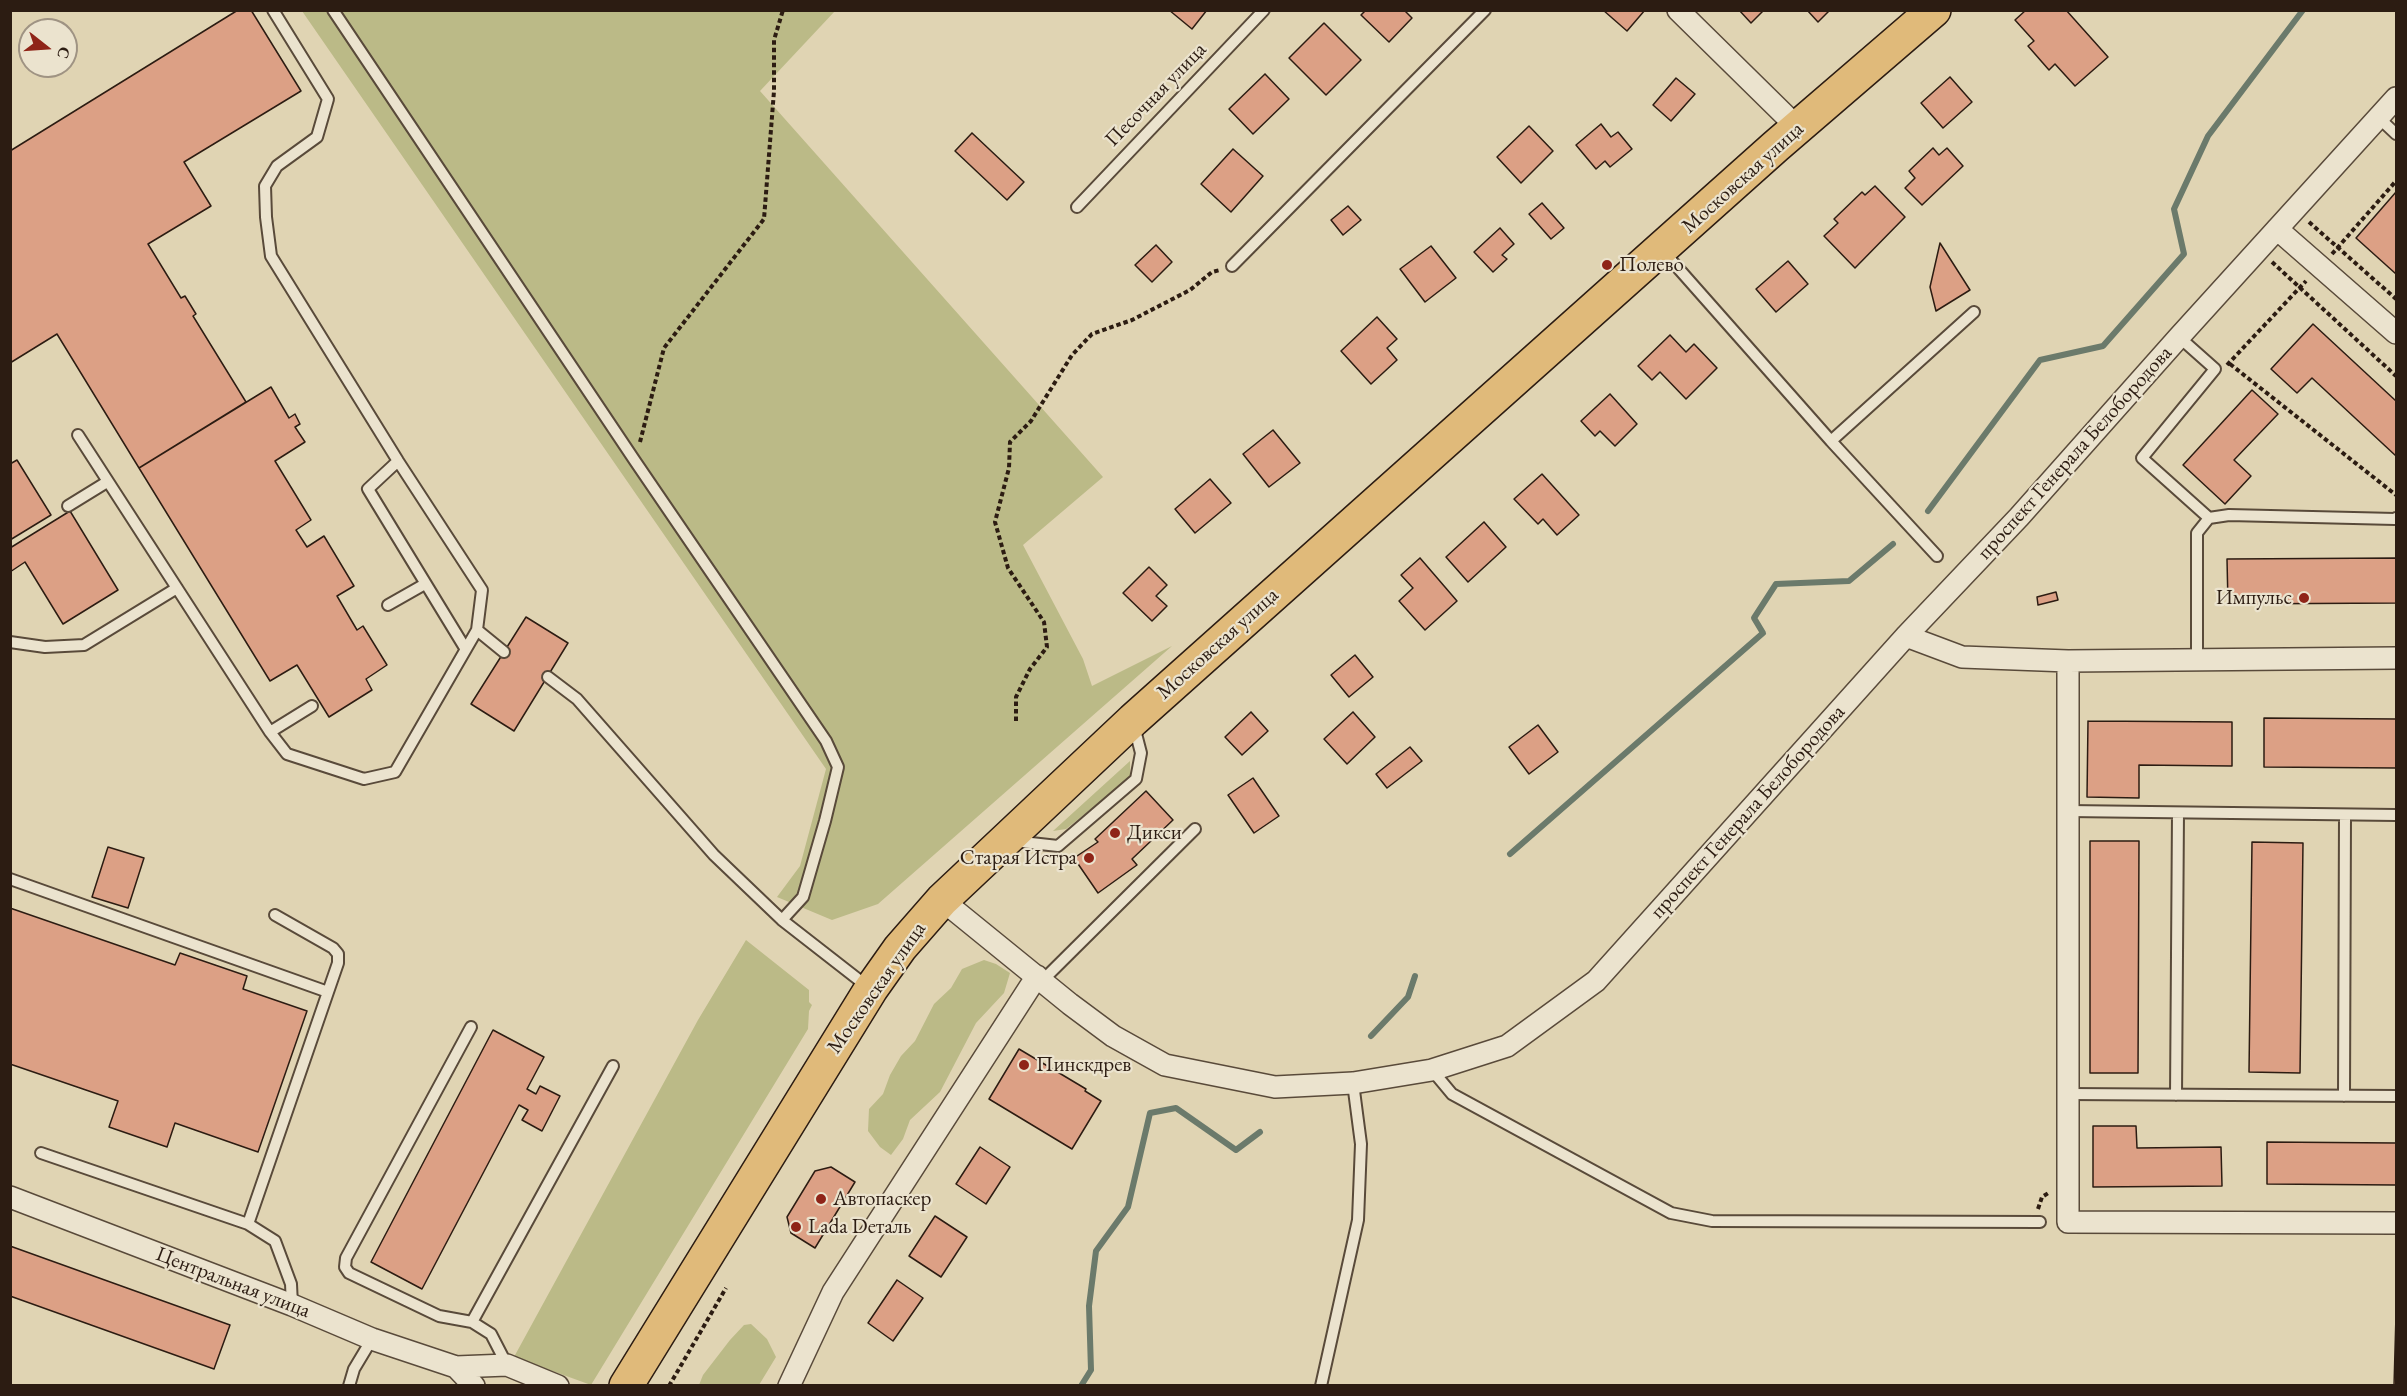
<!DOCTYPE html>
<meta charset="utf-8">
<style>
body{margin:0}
#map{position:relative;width:2407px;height:1396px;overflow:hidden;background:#e0d4b3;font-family:"EB Garamond",serif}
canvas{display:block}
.frame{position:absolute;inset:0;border:12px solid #2c1c12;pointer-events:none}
.north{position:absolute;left:18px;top:18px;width:60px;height:60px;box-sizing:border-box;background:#ebe3ce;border:2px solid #9f9383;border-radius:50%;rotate:107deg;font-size:16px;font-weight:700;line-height:24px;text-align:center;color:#2c1c12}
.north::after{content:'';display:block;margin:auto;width:21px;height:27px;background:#8f2418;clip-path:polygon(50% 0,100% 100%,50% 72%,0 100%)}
</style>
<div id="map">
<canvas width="2407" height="1396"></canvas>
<div class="frame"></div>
<div class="north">С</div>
</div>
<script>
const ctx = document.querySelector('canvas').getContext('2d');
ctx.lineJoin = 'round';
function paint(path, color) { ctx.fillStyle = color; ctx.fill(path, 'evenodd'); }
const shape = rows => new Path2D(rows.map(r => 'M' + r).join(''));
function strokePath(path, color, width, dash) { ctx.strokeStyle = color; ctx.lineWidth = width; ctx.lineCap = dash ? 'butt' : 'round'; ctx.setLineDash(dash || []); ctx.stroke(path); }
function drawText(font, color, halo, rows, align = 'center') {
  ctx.font = font + ' "EB Garamond",serif'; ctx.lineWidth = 4.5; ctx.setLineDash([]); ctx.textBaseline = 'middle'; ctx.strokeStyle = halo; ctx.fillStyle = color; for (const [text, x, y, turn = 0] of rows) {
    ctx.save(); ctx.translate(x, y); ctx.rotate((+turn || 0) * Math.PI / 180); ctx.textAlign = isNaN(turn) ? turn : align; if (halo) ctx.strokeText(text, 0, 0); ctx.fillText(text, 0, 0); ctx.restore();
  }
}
paint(shape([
 [302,11,835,11,760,91,1103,477,1023,545,1083,659,1092,686,1172,646,878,904,832,920,777,897,800,866,826,769],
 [1130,761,1130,778,1066,829,1053,831],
 [746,940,809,990,809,1002,812,1005,809,1011,808,1029,591,1385,514,1357,698,1020],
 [984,960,996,964,1010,973,1004,993,976,1023,940,1092,910,1120,903,1139,891,1155,880,1147,868,1131,869,1109,883,1094,890,1075,901,1056,915,1041,934,1004,951,988,962,969],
 [751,1324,767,1339,776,1357,759,1385,699,1385,703,1375,730,1340,744,1325]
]), '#bbba87');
strokePath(shape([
 [1928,511,2040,360,2103,346,2184,254,2174,209,2208,136,2303,10],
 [1510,854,1763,633,1754,618,1776,584,1849,581,1893,544],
 [1371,1036,1408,997,1415,976],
 [1081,1386,1091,1370,1089,1306,1096,1251,1128,1207,1150,1113,1176,1108,1236,1150,1260,1132]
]), '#6b7a6b', 6);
const building = shape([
 [238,10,251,10,301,91,184,162,211,206,148,244,181,298,185,296,196,314,193,316,246,402,139,468,57,334,10,363,10,151,238,10],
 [1169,10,1207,10,1192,29,1169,10],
 [1366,10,1404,10,1412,18,1389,42,1361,15,1366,10],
 [1603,10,1645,10,1627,31,1603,10],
 [1739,10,1764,10,1751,23,1739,10],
 [1807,10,1830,10,1818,22,1807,10],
 [2026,10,2066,10,2108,57,2075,86,2055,64,2049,70,2028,46,2034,41,2015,20,2026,10],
 [1324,23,1361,60,1326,95,1289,58,1324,23],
 [1265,74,1289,99,1253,134,1229,109,1265,74],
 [1950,77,1972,102,1943,128,1921,103,1950,77],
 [1676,78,1695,94,1671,121,1653,105,1676,78],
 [1601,124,1611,137,1618,132,1632,149,1610,167,1605,161,1596,169,1576,145,1601,124],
 [1529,126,1553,151,1521,183,1497,157,1529,126],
 [972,133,1024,182,1007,200,955,151,972,133],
 [1933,148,1939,155,1947,148,1963,166,1922,205,1905,188,1915,178,1909,171,1933,148],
 [1233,149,1263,176,1231,212,1201,184,1233,149],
 [1875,186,1905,217,1855,268,1824,236,1838,223,1834,219,1862,192,1865,195,1875,186],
 [2396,192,2396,274,2356,238,2396,192],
 [1542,203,1564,228,1551,239,1529,214,1542,203],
 [1348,206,1361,220,1343,235,1331,220,1348,206],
 [1500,228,1514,244,1502,255,1507,259,1493,272,1474,252,1500,228],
 [1940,243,1970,290,1936,311,1930,287,1940,243],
 [1156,245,1172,262,1152,282,1135,265,1156,245],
 [1431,246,1456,278,1425,302,1400,269,1431,246],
 [1788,261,1808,284,1776,312,1756,289,1788,261],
 [1377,317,1397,339,1387,348,1397,360,1371,384,1341,351,1377,317],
 [2313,324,2396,401,2396,456,2312,378,2297,393,2271,369,2313,324],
 [1670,335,1686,352,1694,344,1717,368,1686,399,1660,372,1652,380,1638,366,1670,335],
 [271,387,289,418,295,414,300,424,295,427,305,442,275,461,311,520,296,530,307,547,324,536,354,586,337,596,357,630,363,626,387,665,366,679,372,690,329,717,297,665,270,681,139,468,271,387],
 [2252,390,2278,414,2234,460,2251,476,2225,504,2183,465,2252,390],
 [1610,394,1637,424,1615,446,1600,431,1595,436,1581,421,1610,394],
 [1273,430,1300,463,1269,487,1243,454,1273,430],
 [17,460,51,515,10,540,10,464,17,460],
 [1542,474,1579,515,1557,535,1543,519,1538,524,1514,499,1542,474],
 [1210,479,1231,503,1195,533,1175,509,1210,479],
 [70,511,118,590,63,624,25,562,10,572,10,548,70,511],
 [1484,522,1506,547,1468,582,1446,557,1484,522],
 [1420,558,1457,601,1425,630,1399,601,1413,588,1401,575,1420,558],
 [2396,558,2396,603,2228,604,2227,559,2396,558],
 [1149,567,1167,585,1156,596,1167,606,1152,621,1123,593,1149,567],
 [2056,592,2058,600,2038,605,2037,597,2056,592],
 [526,617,568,643,514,731,471,704,526,617],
 [1355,655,1373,677,1349,697,1331,675,1355,655],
 [1251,712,1268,731,1242,755,1225,737,1251,712],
 [1353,712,1375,737,1347,764,1324,739,1353,712],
 [2264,718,2396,719,2396,768,2264,767,2264,718],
 [2088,721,2232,722,2232,766,2139,765,2139,798,2087,797,2088,721],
 [1538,725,1558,752,1529,774,1509,747,1538,725],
 [1410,747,1422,761,1387,788,1376,774,1410,747],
 [1253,778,1279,816,1254,833,1228,795,1253,778],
 [1146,791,1173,820,1132,859,1137,865,1098,893,1074,858,1098,842,1095,839,1146,791],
 [2090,841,2139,841,2138,1073,2090,1073,2090,841],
 [2252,842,2303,843,2300,1073,2249,1072,2252,842],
 [108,847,144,858,128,908,92,897,108,847],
 [10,908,175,965,180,953,247,976,243,989,307,1011,258,1152,175,1123,167,1147,109,1127,118,1101,10,1064,10,908],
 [493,1030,544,1057,527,1089,536,1094,540,1086,560,1096,542,1131,522,1120,528,1110,519,1105,422,1289,371,1262,493,1030],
 [1019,1049,1086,1089,1085,1091,1101,1101,1072,1149,989,1099,1019,1049],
 [2093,1126,2136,1126,2137,1148,2221,1147,2222,1186,2093,1187,2093,1126],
 [2267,1142,2396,1143,2396,1185,2267,1184,2267,1142],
 [980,1147,1010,1167,986,1204,956,1184,980,1147],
 [831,1167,855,1182,815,1248,791,1233,787,1217,815,1171,831,1167],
 [935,1216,967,1237,941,1277,909,1256,935,1216],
 [10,1246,230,1325,214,1369,10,1296,10,1246],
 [897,1280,923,1298,893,1341,868,1323,897,1280],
 [2396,1315,2396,1386,2394,1386,2396,1315]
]);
paint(building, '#dca085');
strokePath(building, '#2c1c12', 1.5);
const lane = shape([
 [273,10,328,99,317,137,277,166,265,186,266,217,271,256,398,461,482,590,477,630,504,652],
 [333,10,635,461,826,741,838,767,825,821,803,897,782,920],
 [2379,118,2396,134],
 [1077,207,1264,10],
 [1663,251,1831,441,1974,312],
 [1232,266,1485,10],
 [2179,337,2215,369,2142,458,2209,518],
 [78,435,270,732,287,754,364,779,395,772,477,630],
 [1831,441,1937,556],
 [398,461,368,489,465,648],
 [68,506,107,482],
 [388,605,425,584],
 [10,642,45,647,84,645,177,588],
 [2197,660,2197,533,2209,518,2229,515,2395,519,2396,518],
 [548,677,577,699,714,855,782,920,868,987],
 [270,732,312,706],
 [2068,811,2396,815],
 [1013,841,1058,846,1136,779,1141,753,1134,726],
 [10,879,328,992],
 [1043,980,1195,829],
 [471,1027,346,1258,345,1267,349,1273,439,1316,472,1322],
 [1432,1070,1452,1094,1671,1213,1712,1221,2040,1222],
 [2068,1094,2396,1096],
 [2176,1095,2178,813],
 [2344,1096,2345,815],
 [41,1153,248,1224,275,1241,291,1284,292,1305],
 [248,1224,338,963,338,954,333,948,275,915],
 [507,1365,491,1334,472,1322,613,1066],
 [349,1386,354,1369,372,1339],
 [1321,1386,1358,1220,1361,1144,1353,1083]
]);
const street = shape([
 [1678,10,1798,128],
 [2277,229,2396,333],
 [1906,636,1962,657,2068,661,2396,658],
 [2068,661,2068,1222,2396,1223],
 [942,900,1070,1004,1113,1036,1165,1065,1275,1087,1353,1083,1432,1070,1507,1046,1596,981,1906,636,2019,517,2179,337,2396,98],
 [10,1197,292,1305,372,1339,456,1367,507,1365,558,1386],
 [456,1367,474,1386],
 [789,1386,833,1292,1037,976]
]);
const primary = shape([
 [626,1386,871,989,900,948,942,900,1133,720,1776,146,1934,10]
]);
strokePath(lane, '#594a3a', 14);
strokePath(street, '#594a3a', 24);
strokePath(primary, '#2c1c12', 36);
strokePath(shape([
 [2309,222,2396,299],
 [2332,254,2396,181],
 [2272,262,2396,376],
 [2230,364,2396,495],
 [2227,365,2306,281],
 [640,442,664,348,764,219,774,91,774,40,783,10],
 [1016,721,1016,697,1030,669,1047,647,1044,622,1008,568,995,522,1009,468,1010,442,1031,421,1072,355,1092,334,1132,320,1190,290,1212,272,1220,270],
 [2038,1209,2042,1197,2050,1192],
 [669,1386,726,1288]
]), '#2c1c12', 4, [4.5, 3]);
strokePath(lane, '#ebe3ce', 10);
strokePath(street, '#ebe3ce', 21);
strokePath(primary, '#e0ba7a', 33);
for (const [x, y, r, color] of [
 [1607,265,6,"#8f2418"],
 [2304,598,6,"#8f2418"],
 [1115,833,6,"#8f2418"],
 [1089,858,6,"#8f2418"],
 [1024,1065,6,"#8f2418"],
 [821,1199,6,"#8f2418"],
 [796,1227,6,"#8f2418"]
]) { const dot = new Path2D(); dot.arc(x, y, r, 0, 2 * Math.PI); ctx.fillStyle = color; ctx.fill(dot); strokePath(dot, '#ebe3ce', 2); }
drawText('21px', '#2c1c12', '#ebe3ce', [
 ["Песочная улица",1156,95,-46],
 ["Московская улица",1743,178,-42],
 ["проспект Генерала Белобородова",2075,453,-48],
 ["Московская улица",1218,644,-42],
 ["проспект Генерала Белобородова",1748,812,-48],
 ["Московская улица",877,988,-55],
 ["Центральная улица",233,1283,21]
]);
drawText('21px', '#2c1c12', '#ebe3ce', [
 ["Полево",1619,265],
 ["Импульс",2292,598,"right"],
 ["Дикси",1127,833],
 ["Старая Истра",1077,858,"right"],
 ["Пинскдрев",1036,1065],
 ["Автопаскер",833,1199],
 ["Lada Dеталь",808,1227]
], 'left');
</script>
